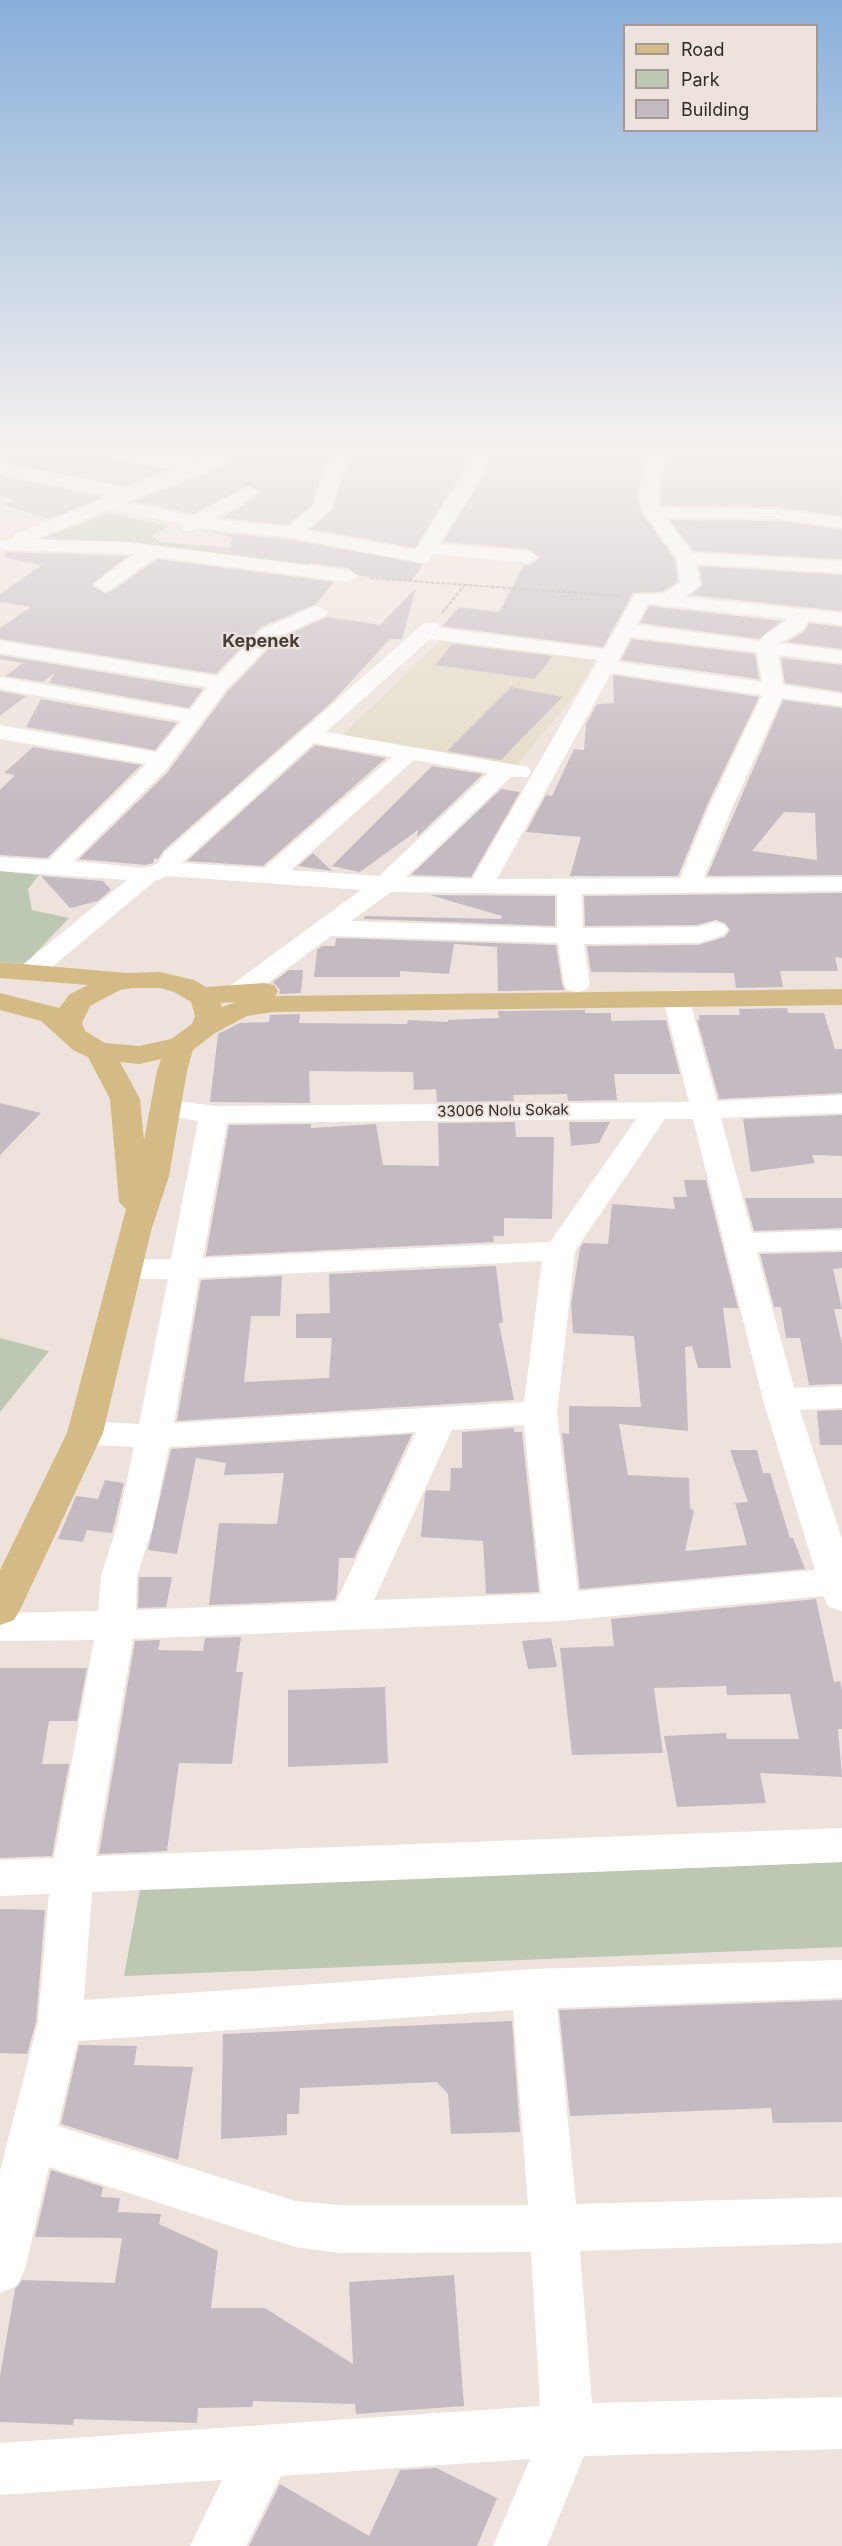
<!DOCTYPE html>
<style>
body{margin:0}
#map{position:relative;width:842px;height:2546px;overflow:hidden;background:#eee3dc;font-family:Inter,sans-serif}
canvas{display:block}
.legend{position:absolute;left:623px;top:24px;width:195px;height:108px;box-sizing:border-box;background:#eee3dc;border:2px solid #a29994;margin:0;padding:8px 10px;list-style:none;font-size:18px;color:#2f2b28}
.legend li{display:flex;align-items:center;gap:12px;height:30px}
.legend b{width:30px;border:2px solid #a29994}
</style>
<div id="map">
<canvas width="842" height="2546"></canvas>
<ul class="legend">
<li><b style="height:8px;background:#d4bb85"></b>Road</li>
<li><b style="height:16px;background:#bcc8b2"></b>Park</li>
<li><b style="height:16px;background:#c4bac1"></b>Building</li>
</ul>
</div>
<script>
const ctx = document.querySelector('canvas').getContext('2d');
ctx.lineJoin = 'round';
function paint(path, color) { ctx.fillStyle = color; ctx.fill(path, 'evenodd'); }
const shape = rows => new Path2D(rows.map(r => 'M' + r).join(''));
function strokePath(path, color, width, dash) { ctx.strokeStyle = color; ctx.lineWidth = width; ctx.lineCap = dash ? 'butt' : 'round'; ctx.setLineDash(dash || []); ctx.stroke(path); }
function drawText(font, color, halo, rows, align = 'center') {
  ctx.font = font + ' Inter,sans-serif'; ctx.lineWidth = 4.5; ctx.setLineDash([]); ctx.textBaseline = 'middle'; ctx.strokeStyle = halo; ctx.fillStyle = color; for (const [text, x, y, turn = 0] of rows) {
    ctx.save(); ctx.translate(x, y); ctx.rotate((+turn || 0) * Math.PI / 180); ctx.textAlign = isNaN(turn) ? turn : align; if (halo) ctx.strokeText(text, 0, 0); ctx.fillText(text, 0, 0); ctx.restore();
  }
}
paint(shape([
 [440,641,596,659,575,695,516,766,342,735]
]), '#e4dbc6');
paint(shape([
 [109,513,169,526,152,536,160,542,255,550,311,562,307,567,34,541],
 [0,871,39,875,28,889,32,910,69,918,25,964,0,962],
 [0,1338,49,1351,0,1412],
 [842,1862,842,1947,124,1976,140,1889]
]), '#bcc8b2');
paint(shape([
 [18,448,35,451,43,455,104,459,170,469,126,487,0,462,0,457],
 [129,448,221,448,197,458],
 [252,448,296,448,334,453,323,469,312,505,287,525,222,518,256,497,259,492,249,485,193,514,134,501,209,472],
 [358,448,464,448,467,462,464,469,415,548,311,529,333,509,345,471],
 [484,448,649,448,637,498,642,514,675,559,678,582,662,592,633,593,603,647,442,626,459,607,499,612,524,565,530,565,540,558,529,549,443,542,486,471,489,461],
 [696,448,830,448,831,451,842,451,842,516,777,507,662,506,659,497,668,453,697,454],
 [0,476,103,497,49,519,4,505,16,500,0,496],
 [670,520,777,521,842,530,842,559,693,551],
 [204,531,292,540,424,564,411,581,360,576,348,568,230,553,232,537],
 [6,552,128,556,92,584,93,587,105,593,112,591,157,559,334,582,316,604,261,627,216,674,0,639,0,628,31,607,0,602,0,594,42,565,6,558],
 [699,566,842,575,842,611,691,595,702,585],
 [416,588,402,639,390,639,333,701,164,850,158,859,154,858,153,863,146,865,79,859,167,773,228,691,278,639,327,617,380,625],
 [649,606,782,621,759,639,640,623],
 [809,623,842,627,842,649,787,642,805,631],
 [632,639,755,654,759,679,621,660],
 [452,644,552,656,535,679,435,665],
 [0,655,203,689,189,708,49,683,55,672,43,682,5,676,23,663,0,659],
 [781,658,842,665,842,692,785,683],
 [613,675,759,697,707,805,678,876,570,876,581,837,526,832,546,795,552,796,574,749,584,750,586,724,597,704,614,703],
 [511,687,562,697,501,760,447,751],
 [0,691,26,696,0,716],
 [41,699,177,723,155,750,26,727],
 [783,700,842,708,842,875,707,876],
 [784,812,815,813,817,860,752,851],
 [315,745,386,758,263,866,187,861],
 [33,747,141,765,47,858,0,855,0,790,15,775,4,773],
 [432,766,483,774,417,837,418,830,360,872,332,866],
 [501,789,520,792,471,877,411,875],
 [313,853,332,871,298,866],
 [41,876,103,881,111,890,98,901,70,908],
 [842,893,842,958,835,957,838,971,780,971,783,987,736,988,734,973,591,972,587,946,698,945,725,937,730,930,725,923,716,920,697,925,585,926,584,896],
 [430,895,555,896,555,926,364,919,365,916,501,919,502,916],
 [336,938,556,945,562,984,565,990,498,991,497,947,454,944,449,974,400,971,400,977,314,977,317,950,322,946,335,946],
 [289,970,303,970,301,993,279,994,280,990,273,982],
 [787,1008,788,1013,824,1013,835,1049,842,1049,842,1093,719,1099,697,1020,700,1020,699,1015,740,1015,739,1009],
 [585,1010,585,1013,611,1013,611,1021,666,1020,680,1074,614,1074,617,1100,568,1101,567,1094,513,1095,514,1101,437,1102,436,1089,414,1090,413,1072,309,1071,310,1103,210,1102,218,1034,240,1023,269,1022,270,1015,300,1014,299,1023,407,1024,408,1020,448,1022,448,1020,499,1018,498,1011],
 [0,1103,41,1113,0,1155],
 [842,1115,842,1156,812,1155,815,1163,751,1172,743,1119],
 [515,1122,516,1137,554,1137,552,1219,504,1218,504,1236,493,1236,494,1242,206,1256,229,1125,311,1124,311,1128,376,1124,383,1165,439,1166,438,1123],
 [569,1122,610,1122,599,1143,571,1146],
 [684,1180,706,1180,738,1308,723,1308,731,1368,698,1368,692,1346,685,1347,688,1431,619,1424,628,1475,689,1478,690,1509,694,1510,685,1551,747,1545,735,1503,748,1502,730,1450,757,1450,763,1473,770,1473,790,1538,793,1538,805,1569,580,1589,562,1433,569,1434,569,1406,641,1407,634,1336,573,1333,571,1304,580,1248,583,1243,608,1244,612,1204,675,1209,673,1197,687,1197],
 [745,1198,842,1198,842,1228,754,1231],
 [842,1252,842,1268,833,1269,842,1309,834,1309,842,1344,842,1384,809,1385,800,1338,786,1338,781,1307,774,1307,760,1254],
 [496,1266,503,1323,499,1323,514,1400,177,1421,201,1280,282,1276,280,1316,251,1316,244,1382,329,1378,332,1338,296,1338,296,1314,330,1313,329,1274],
 [842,1410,842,1445,820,1445,817,1411],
 [514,1428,514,1432,522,1432,539,1592,486,1594,483,1541,421,1537,425,1493,427,1490,450,1491,451,1468,462,1468,462,1432],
 [412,1434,354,1558,339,1558,337,1594,335,1600,209,1605,219,1523,277,1524,284,1473,224,1475,226,1463,196,1458,177,1554,148,1550,171,1449],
 [105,1480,124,1483,112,1533,87,1530,83,1542,58,1539,76,1496,98,1499],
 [139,1577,172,1577,166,1607,138,1608],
 [816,1599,834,1682,840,1681,842,1691,842,1729,838,1729,842,1777,760,1773,766,1803,677,1807,664,1736,726,1733,727,1739,799,1739,790,1694,727,1695,726,1686,654,1688,663,1753,572,1755,560,1648,614,1646,611,1619],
 [241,1637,236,1672,243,1672,232,1764,179,1763,167,1851,99,1854,135,1641,160,1640,158,1650,203,1651,205,1638],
 [551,1638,557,1667,528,1669,522,1641],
 [0,1668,87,1668,77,1721,49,1721,42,1764,69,1764,52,1856,0,1858],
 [385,1687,388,1763,288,1767,288,1690],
 [0,1909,45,1910,36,2022,27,2054,0,2053],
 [842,2000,842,2122,773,2123,771,2108,570,2116,559,2010],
 [512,2021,520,2132,451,2134,448,2094,437,2082,300,2088,299,2114,287,2114,287,2135,221,2139,223,2034],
 [79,2045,137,2046,134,2065,193,2067,178,2160,61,2124],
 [51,2170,103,2187,101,2197,120,2198,118,2212,161,2214,159,2224,218,2251,211,2308,265,2308,353,2364,349,2282,454,2275,464,2406,356,2414,355,2404,253,2401,252,2407,198,2408,197,2423,74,2419,73,2425,0,2422,0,2376,15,2289,22,2280,115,2283,122,2238,35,2237],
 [436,2468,497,2498,477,2546,249,2546,280,2484,369,2536,400,2470]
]), '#c4bac1');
strokePath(shape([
 [370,578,620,596],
 [442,613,464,586]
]), '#b1a8a2', 2, [4, 1.5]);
paint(shape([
 [35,448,112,448,197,460,227,448,250,448,208,470,126,502,193,516,248,487,257,492,254,496,215,519,288,527,314,506,325,470,340,448,356,448,343,470,331,508,306,530,416,550,466,470,469,462,466,448,482,448,487,462,484,470,439,544,529,551,538,557,529,563,432,554,428,561,421,563,292,538,199,528,189,531,183,530,181,524,109,509,36,539,129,542,348,570,358,576,348,582,156,557,111,589,104,591,94,585,97,581,135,554,7,550,0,548,0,541,12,539,14,535,111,496,0,474,0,464,101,482,126,489,179,468,104,457,43,453,35,448],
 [651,448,667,448,657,497,660,508,777,509,842,518,842,528,777,519,666,518,692,553,842,561,842,573,696,564,700,585,685,597,842,613,842,625,808,621,804,629,780,643,842,651,842,663,778,655,783,685,842,694,842,706,782,698,733,806,704,878,842,877,842,891,582,894,583,928,697,927,715,922,724,925,728,930,724,935,698,943,584,944,590,984,586,990,577,992,568,990,564,984,558,943,331,936,249,997,240,999,231,997,227,991,231,985,361,890,168,876,155,881,39,978,30,980,21,978,17,972,21,966,127,880,0,871,0,857,48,860,146,764,0,739,0,725,156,752,181,721,0,689,0,677,190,710,207,687,0,653,0,641,217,676,263,629,311,608,318,606,328,612,325,616,277,637,226,690,165,771,74,861,144,868,157,864,165,852,424,623,438,623,440,628,604,649,635,594,663,594,680,583,677,558,644,513,639,497,651,448],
 [648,604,789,619,768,632,760,641,637,625,648,604],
 [631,637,757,652,762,682,618,662,631,637],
 [430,639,598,660,472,879,406,877,511,777,528,777,531,772,528,767,326,732,430,639],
 [611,673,762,695,709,806,680,878,497,879,611,673],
 [314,743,392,757,264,868,182,863,314,743],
 [414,760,488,773,379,876,291,870,414,760],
 [391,892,557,894,557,928,351,921,391,892],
 [676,990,685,992,689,998,717,1101,842,1095,842,1113,721,1118,752,1233,842,1230,842,1250,757,1252,794,1388,842,1386,842,1408,800,1410,842,1539,842,1611,829,1607,823,1596,561,1621,133,1639,96,1856,842,1828,842,1862,92,1892,84,2000,533,1969,842,1960,842,1998,557,2008,576,2204,842,2197,842,2243,580,2251,592,2403,842,2397,842,2449,584,2456,547,2546,493,2546,530,2459,281,2476,246,2546,190,2546,222,2480,0,2495,0,2443,540,2406,531,2252,340,2253,295,2247,49,2167,25,2269,17,2286,0,2293,0,2171,38,2022,49,1894,0,1896,0,1860,54,1858,94,1640,0,1641,0,1613,98,1611,101,1576,117,1526,134,1447,85,1445,73,1441,68,1433,73,1425,85,1421,139,1424,168,1279,126,1279,115,1276,110,1269,115,1262,126,1259,171,1259,198,1121,155,1114,151,1108,155,1102,165,1099,214,1106,689,1102,663,998,667,992,676,990],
 [636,1119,550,1242,203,1258,227,1123,636,1119],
 [665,1119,693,1119,763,1400,815,1570,578,1591,557,1413,575,1251,665,1119],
 [542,1261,524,1402,174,1423,199,1278,542,1261],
 [524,1425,541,1594,374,1600,452,1430,524,1425],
 [416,1432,336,1602,136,1610,137,1576,153,1526,169,1447,416,1432],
 [513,2010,528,2205,340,2205,295,2201,58,2126,78,2041,513,2010]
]), '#fff');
paint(shape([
 [0,962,127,973,160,972,194,980,206,987,264,983,274,985,278,991,275,996,842,989,842,1005,273,1012,247,1016,215,1033,193,1050,187,1071,169,1176,151,1231,103,1433,20,1610,14,1620,0,1625,0,1570,67,1433,126,1209,119,1202,110,1099,88,1057,73,1050,41,1021,0,1010,0,993,59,1008,70,994,88,985,0,978,0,962],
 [133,988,160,988,174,992,191,1002,195,1016,192,1024,171,1039,139,1046,105,1043,85,1031,82,1023,90,1006,120,990,133,988],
 [236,1002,222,1007,220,1003,236,1002],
 [161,1059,157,1071,144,1140,140,1099,120,1062,139,1064,161,1059]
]), '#d4bb85');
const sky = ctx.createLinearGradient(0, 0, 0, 805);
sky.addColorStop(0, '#88afd9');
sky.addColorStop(0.56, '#f7f2ef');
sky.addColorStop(1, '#f7f2ef00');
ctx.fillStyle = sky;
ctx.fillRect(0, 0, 842, 805);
drawText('15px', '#2f2b28', '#eee3dc', [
 ["33006 Nolu Sokak",503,1111,-1]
]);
drawText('bold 18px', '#463e39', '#eee3dc', [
 ["Kepenek",261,642]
]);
</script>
